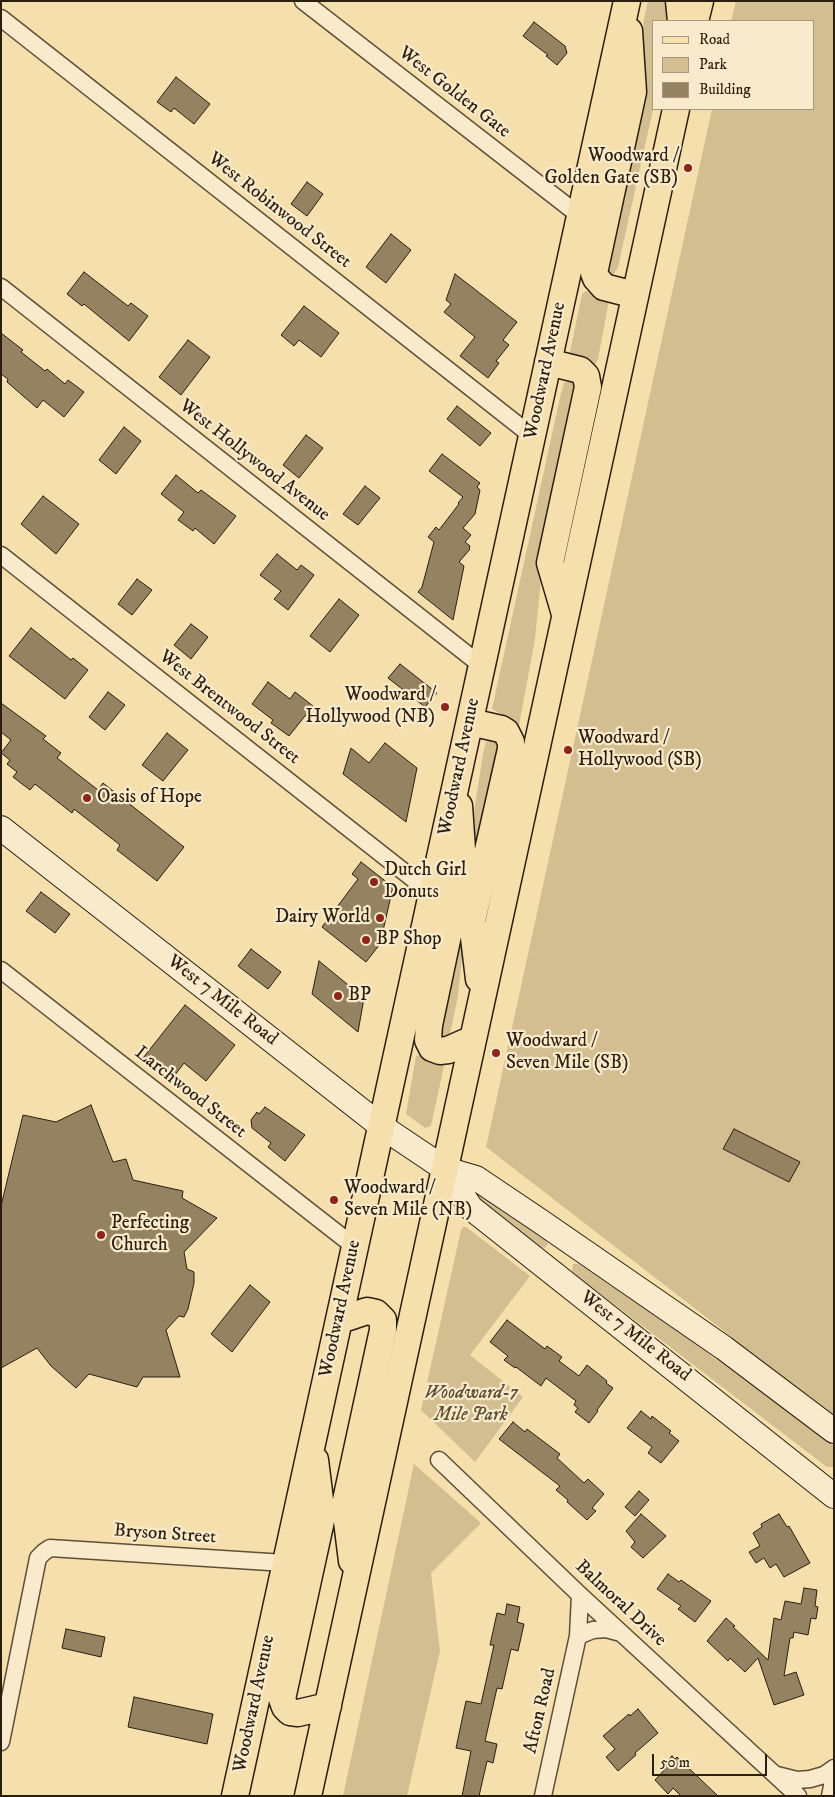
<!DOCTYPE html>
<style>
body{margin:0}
#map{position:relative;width:835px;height:1797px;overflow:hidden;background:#f5dfad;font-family:"IM FELL DW Pica",serif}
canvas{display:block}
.frame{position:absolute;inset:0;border:2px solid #2b1e0e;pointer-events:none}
.legend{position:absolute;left:652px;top:20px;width:162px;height:90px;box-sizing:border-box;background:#f8eaca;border:1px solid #a6987f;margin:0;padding:6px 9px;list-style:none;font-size:15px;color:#2b1e0e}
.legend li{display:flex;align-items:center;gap:10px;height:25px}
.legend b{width:25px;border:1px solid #a6987f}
.scale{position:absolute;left:652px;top:1754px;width:115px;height:22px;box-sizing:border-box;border:2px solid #2b1e0e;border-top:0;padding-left:6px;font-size:15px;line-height:18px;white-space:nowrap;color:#2b1e0e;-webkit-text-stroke:4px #f8eaca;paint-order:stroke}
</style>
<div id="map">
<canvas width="835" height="1797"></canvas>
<div class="frame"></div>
<ul class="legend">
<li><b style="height:6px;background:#f5dfad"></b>Road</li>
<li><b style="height:14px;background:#d3be92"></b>Park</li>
<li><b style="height:14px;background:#948261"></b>Building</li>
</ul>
<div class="scale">50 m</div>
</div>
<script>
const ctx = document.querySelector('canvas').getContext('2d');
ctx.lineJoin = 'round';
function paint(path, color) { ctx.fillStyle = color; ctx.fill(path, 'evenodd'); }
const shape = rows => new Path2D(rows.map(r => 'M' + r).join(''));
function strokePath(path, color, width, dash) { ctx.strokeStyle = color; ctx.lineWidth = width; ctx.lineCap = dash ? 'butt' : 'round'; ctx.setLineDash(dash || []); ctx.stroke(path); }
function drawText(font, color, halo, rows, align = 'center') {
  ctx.font = font + ' "IM FELL DW Pica",serif'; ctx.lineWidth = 4.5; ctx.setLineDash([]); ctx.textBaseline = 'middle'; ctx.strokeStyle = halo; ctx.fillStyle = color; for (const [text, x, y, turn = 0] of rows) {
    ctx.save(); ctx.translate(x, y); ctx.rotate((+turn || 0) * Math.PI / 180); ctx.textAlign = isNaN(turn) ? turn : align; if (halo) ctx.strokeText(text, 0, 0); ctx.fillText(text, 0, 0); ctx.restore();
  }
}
paint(shape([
 [648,1,669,1,666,21,654,21,654,105,618,267,614,274,610,276,600,260,635,99,644,19],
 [736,1,834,1,834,1416,486,1147,712,109,814,109,814,21,731,21],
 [586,291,596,297,609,300,598,359,595,365,590,362,571,356,570,352,582,294],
 [571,380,577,383,542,568,535,639,519,725,516,726,511,719,492,709,561,393,564,383],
 [492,739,500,741,464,938,458,996,449,1038,438,1040,483,754,486,742],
 [420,1055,427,1060,432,1063,442,1063,444,1066,431,1126,425,1128,406,1114,416,1056],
 [479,1194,545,1240,548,1244,545,1248,540,1247,489,1208,477,1198],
 [463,1227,466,1227,530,1276,470,1355,523,1397,475,1462,421,1410,461,1230],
 [573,1264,579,1264,690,1340,834,1446,834,1467,827,1467,576,1275,572,1271],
 [414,1464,481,1523,431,1573,440,1651,407,1796,343,1796]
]), '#d3be92');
const building = shape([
 [534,22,565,46,567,53,557,65,546,56,548,55,523,36,534,22],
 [176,77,210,104,194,124,174,108,171,112,157,102,176,77],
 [307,182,323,194,307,216,291,204,307,182],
 [391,234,411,250,386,283,366,267,391,234],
 [84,272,128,306,131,303,148,316,129,341,84,304,82,306,67,294,84,272],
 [455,274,517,322,503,340,509,345,496,361,499,363,488,378,460,356,475,337,444,312,451,304,446,300,455,274],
 [304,306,339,333,321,357,299,340,294,346,281,335,304,306],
 [1,333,23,350,21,352,45,371,47,369,65,384,68,380,84,392,64,417,43,400,37,408,7,382,8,379,1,374,1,333],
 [188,340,210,357,181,395,159,377,188,340],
 [457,406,491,433,480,446,447,419,457,406],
 [124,427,141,441,116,474,99,460,124,427],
 [306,435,323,448,299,478,283,465,306,435],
 [442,454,480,483,477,487,480,490,475,514,463,528,471,535,465,542,470,546,469,548,470,549,459,562,464,566,453,620,418,592,422,587,434,542,428,537,436,527,439,530,459,504,458,503,463,497,429,471,442,454],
 [176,475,198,493,201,490,236,516,214,544,195,528,193,531,178,520,184,512,161,494,176,475],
 [365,486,380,498,358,525,343,514,365,486],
 [43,496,79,524,56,554,21,524,43,496],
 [277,554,297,570,301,565,314,575,288,610,274,599,281,591,260,575,277,554],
 [137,579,152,590,132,615,118,604,137,579],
 [339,599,359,615,330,652,310,636,339,599],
 [191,624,208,637,191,659,174,645,191,624],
 [31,628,71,660,73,658,88,670,65,699,9,656,31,628],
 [400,664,437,693,425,707,388,678,400,664],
 [268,682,290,699,295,692,313,706,289,736,271,723,273,720,252,704,268,682],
 [108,692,125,705,105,730,89,717,108,692],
 [1,703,46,736,43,739,61,753,57,758,98,790,103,783,184,847,157,881,117,850,120,845,74,809,72,813,35,784,30,790,13,777,17,772,7,764,10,760,1,753,11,740,1,732,1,703],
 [167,733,188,750,163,781,142,765,167,733],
 [385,743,417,768,406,822,343,774,351,748,369,763,385,743],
 [361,862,393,887,380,944,366,962,322,927,358,879,352,874,361,862],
 [41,892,70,914,55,933,26,911,41,892],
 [251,949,281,972,268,989,238,966,251,949],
 [319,961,364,998,358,1032,312,994,319,961],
 [185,1005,235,1045,206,1081,184,1063,175,1075,164,1066,160,1071,143,1058,185,1005],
 [91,1105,113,1162,126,1159,133,1180,183,1191,182,1198,217,1218,184,1252,187,1269,194,1272,194,1283,188,1309,184,1317,179,1316,166,1330,180,1377,143,1377,137,1387,89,1374,76,1388,51,1366,37,1348,1,1368,1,1206,23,1115,56,1122,91,1105],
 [265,1107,305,1135,285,1161,268,1147,271,1143,252,1128,251,1120,257,1112,259,1114,265,1107],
 [734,1129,800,1162,789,1182,723,1149,734,1129],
 [250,1285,270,1302,232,1352,211,1334,250,1285],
 [507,1320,545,1349,547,1346,562,1357,559,1361,579,1376,587,1365,607,1381,606,1383,613,1388,597,1410,598,1411,589,1423,575,1412,578,1408,574,1405,576,1401,546,1378,541,1386,516,1367,515,1368,504,1360,508,1356,490,1342,507,1320],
 [641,1411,651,1419,652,1416,671,1431,669,1433,679,1441,661,1463,648,1453,652,1447,627,1428,641,1411],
 [513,1422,525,1432,527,1429,560,1454,557,1458,584,1483,588,1479,604,1494,592,1508,596,1511,587,1520,567,1502,568,1500,556,1490,560,1486,499,1439,513,1422],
 [639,1491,649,1500,635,1516,625,1507,639,1491],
 [641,1514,666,1536,643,1558,631,1547,635,1542,626,1531,641,1514],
 [779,1514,787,1527,789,1526,810,1563,784,1577,776,1564,770,1568,764,1558,756,1563,749,1552,760,1546,753,1533,762,1527,761,1524,779,1514],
 [668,1574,679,1582,681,1580,711,1601,695,1622,678,1609,681,1606,657,1589,668,1574],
 [804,1588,817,1590,815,1606,818,1607,816,1619,811,1618,808,1635,794,1632,793,1638,790,1638,784,1676,796,1672,804,1695,774,1705,758,1658,745,1672,730,1658,728,1661,707,1641,726,1618,735,1626,733,1627,768,1660,774,1618,781,1620,785,1601,801,1604,804,1588],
 [507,1604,520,1607,517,1622,524,1624,518,1651,511,1649,502,1689,497,1688,485,1741,497,1744,493,1763,487,1761,479,1796,462,1796,471,1751,456,1748,466,1701,481,1704,494,1645,490,1645,497,1613,505,1615,507,1604],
 [66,1629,105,1637,101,1657,62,1648,66,1629],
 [134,1697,213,1714,207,1744,128,1727,134,1697],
 [638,1709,658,1733,635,1753,636,1755,618,1771,606,1757,615,1749,603,1736,629,1714,630,1716,638,1709],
 [672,1756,675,1759,677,1757,718,1796,681,1796,673,1788,668,1794,655,1780,666,1768,663,1765,672,1756]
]);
paint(building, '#948261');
strokePath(building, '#2b1e0e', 1);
const minor = shape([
 [303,1,580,216],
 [1,18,532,436],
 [1,287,482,666],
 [1,555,431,893],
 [1,970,355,1247],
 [439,1460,580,1595,798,1796],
 [578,1636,593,1630,606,1629,621,1633],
 [1,1742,38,1558,44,1552,50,1548,285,1563],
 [777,1775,797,1780,810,1779,824,1775,834,1768],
 [543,1796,578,1636,580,1595],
 [830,1796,834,1776]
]);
const secondary = shape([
 [1,828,381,1126,445,1169,476,1178,540,1221,724,1348,834,1431],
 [445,1169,471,1208,834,1496]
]);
const primary = shape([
 [679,1,681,21],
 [695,21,700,1],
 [629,31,633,92,594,273,596,278,604,287,635,295],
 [548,362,580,370,586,376,588,387,550,563,565,614],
 [470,722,501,729,506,732,511,742,511,749,472,921,479,979],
 [459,806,463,864,429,1025,428,1040,432,1048,440,1051,448,1050,473,1039],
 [340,1320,367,1311,376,1313,383,1320,383,1330,345,1505,352,1561],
 [315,1460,322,1516,282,1699,285,1707,290,1712,298,1713,328,1706],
 [235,1796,627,1],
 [308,1796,676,109]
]);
strokePath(minor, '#5e4e36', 19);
strokePath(secondary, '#2b1e0e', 26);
strokePath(primary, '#2b1e0e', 29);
strokePath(minor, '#f8eaca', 16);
strokePath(secondary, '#f8eaca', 24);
strokePath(primary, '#f5dfad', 26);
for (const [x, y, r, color] of [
 [688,168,5,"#8f2418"],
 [445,707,5,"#8f2418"],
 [568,750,5,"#8f2418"],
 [87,798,5,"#8f2418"],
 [374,882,5,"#8f2418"],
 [380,918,5,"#8f2418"],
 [366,940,5,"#8f2418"],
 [338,996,5,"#8f2418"],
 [496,1053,5,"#8f2418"],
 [334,1200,5,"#8f2418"],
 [101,1235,5,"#8f2418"]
]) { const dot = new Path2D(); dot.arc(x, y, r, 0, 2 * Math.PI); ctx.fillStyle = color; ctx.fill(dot); strokePath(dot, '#f8eaca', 2); }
drawText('19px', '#2b1e0e', '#f8eaca', [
 ["West Golden Gate",454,93,38],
 ["West Robinwood Street",279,211,38],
 ["Woodward Avenue",546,371,-78],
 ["West Hollywood Avenue",254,461,38],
 ["West Brentwood Street",229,708,38],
 ["Woodward Avenue",460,767,-78],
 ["West 7 Mile Road",222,1001,38],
 ["Larchwood Street",190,1093,38],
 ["Woodward Avenue",341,1309,-78],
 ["West 7 Mile Road",635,1337,38],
 ["Bryson Street",165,1535,4],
 ["Balmoral Drive",620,1604,43],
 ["Woodward Avenue",255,1704,-78],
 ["Afton Road",541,1711,-77]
]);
drawText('19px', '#2b1e0e', '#f8eaca', [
 ["Woodward /",678,157,"right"],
 ["Golden Gate (SB)",678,179,"right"],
 ["Woodward /",435,696,"right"],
 ["Hollywood (NB)",435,718,"right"],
 ["Woodward /",578,739],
 ["Hollywood (SB)",578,761],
 ["Oasis of Hope",97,798],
 ["Dutch Girl",384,871],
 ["Donuts",384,893],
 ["Dairy World",370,918,"right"],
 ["BP Shop",376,940],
 ["BP",348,996],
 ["Woodward /",506,1042],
 ["Seven Mile (SB)",506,1064],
 ["Woodward /",344,1189],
 ["Seven Mile (NB)",344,1211],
 ["Perfecting",111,1224],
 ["Church",111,1246]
], 'left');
drawText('italic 19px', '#5d4e36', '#f8eaca', [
 ["Woodward-7",471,1394],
 ["Mile Park",471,1416]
]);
</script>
